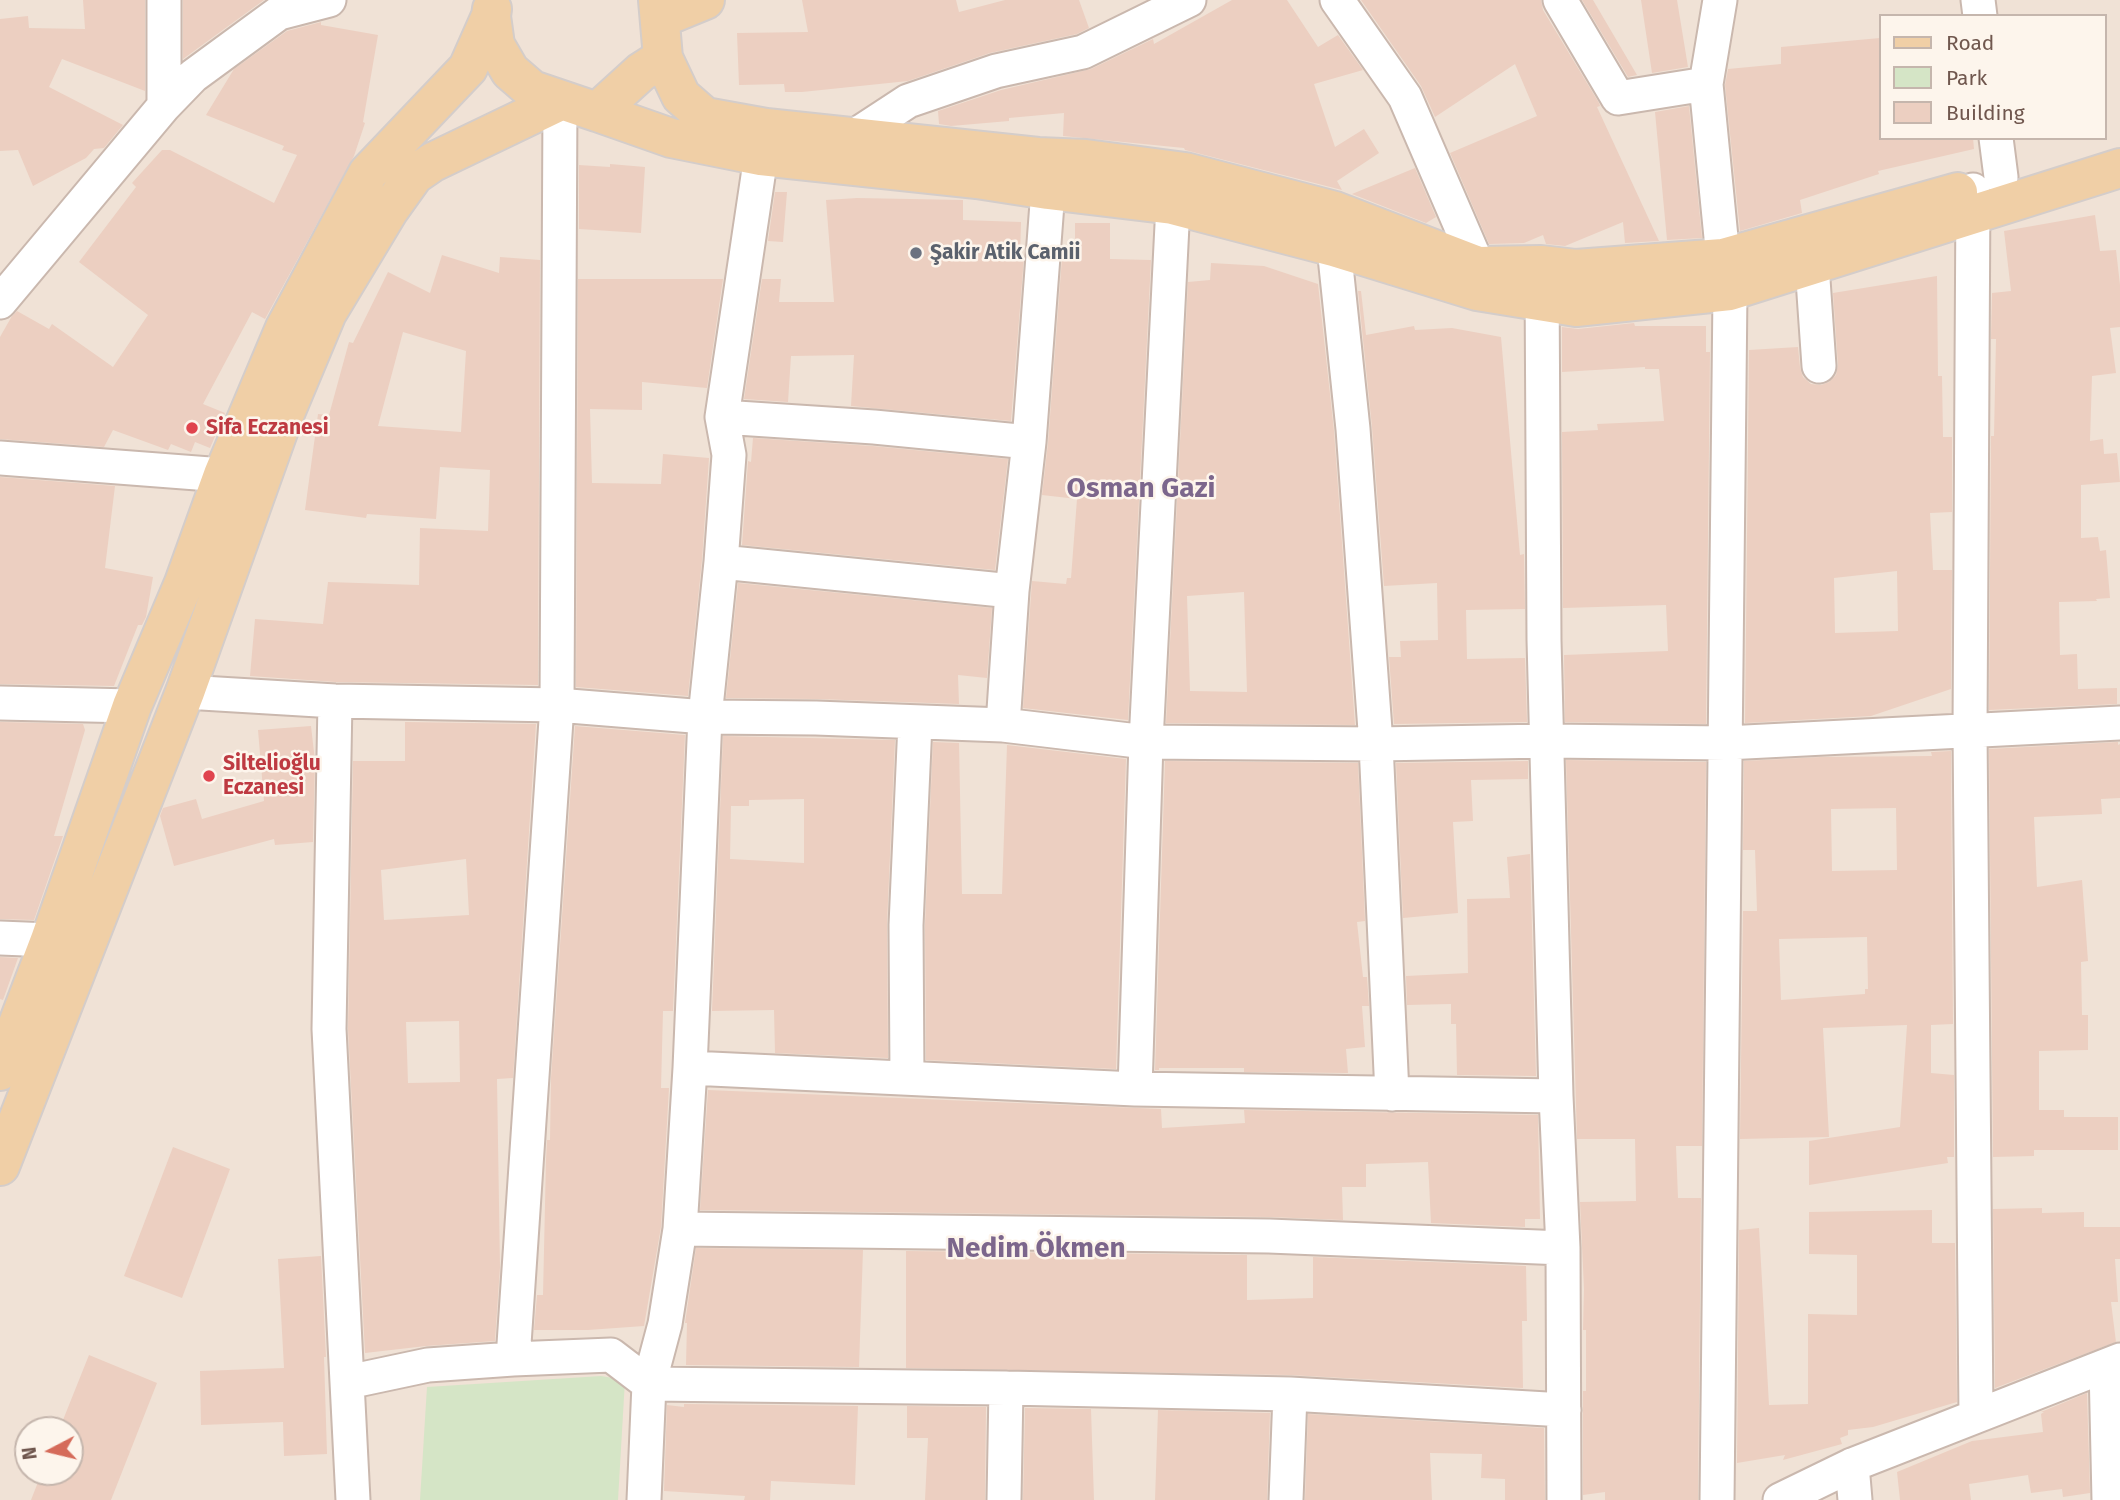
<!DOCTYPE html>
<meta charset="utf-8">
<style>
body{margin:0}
#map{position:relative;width:2120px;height:1500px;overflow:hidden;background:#f9f0e6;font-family:"Fira Sans",sans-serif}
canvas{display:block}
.legend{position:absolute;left:1879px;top:14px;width:228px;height:126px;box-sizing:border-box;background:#fdf5ec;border:2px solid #c5b6ad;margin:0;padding:9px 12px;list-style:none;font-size:21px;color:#70574e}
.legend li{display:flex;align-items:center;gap:14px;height:35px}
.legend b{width:35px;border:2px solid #c5b6ad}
.north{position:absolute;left:14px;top:1416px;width:70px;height:70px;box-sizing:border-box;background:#fdf5ec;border:2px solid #c5b6ad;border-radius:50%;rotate:263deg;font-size:19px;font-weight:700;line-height:28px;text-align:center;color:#70574e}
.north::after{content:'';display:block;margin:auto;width:24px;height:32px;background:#d56b5a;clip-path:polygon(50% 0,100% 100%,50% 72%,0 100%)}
</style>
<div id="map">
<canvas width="2120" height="1500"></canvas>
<ul class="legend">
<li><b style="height:9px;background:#f0cfa6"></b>Road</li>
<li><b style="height:19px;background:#d5e5c6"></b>Park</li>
<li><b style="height:19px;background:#eccfc1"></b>Building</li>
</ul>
<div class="north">N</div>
</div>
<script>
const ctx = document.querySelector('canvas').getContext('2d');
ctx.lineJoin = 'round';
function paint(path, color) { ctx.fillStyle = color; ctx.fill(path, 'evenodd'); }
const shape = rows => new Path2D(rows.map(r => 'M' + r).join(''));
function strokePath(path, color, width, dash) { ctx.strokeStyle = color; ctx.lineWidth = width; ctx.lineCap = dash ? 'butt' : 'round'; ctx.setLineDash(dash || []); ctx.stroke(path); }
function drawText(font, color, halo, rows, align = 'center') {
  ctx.font = font + ' "Fira Sans",sans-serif'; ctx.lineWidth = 5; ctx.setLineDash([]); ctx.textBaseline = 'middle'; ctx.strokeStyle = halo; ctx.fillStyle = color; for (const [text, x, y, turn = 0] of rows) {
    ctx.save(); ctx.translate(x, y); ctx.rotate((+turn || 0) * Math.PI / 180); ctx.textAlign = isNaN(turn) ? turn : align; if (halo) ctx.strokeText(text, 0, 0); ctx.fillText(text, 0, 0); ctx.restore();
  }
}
paint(shape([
 [0,0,2120,0,2120,1500,0,1500],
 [1880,16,2104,16,2104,138,1880,138],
 [28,1430,70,1430,70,1472,28,1472]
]), '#f0e2d6');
paint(shape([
 [601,1376,625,1380,618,1500,420,1500,427,1387]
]), '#d5e5c6');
paint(shape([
 [83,0,145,0,145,91,62,59,49,87,123,125,104,148,94,149,86,158,33,186,18,150,0,151,0,19,28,16,29,28,85,29],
 [183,0,264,0,183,59],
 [802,0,956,0,959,12,1005,0,1079,0,1089,28,1077,34,990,53,908,81,802,92,785,92,784,84,739,85,737,33,808,32],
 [1232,0,1287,0,1318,47,1338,35,1363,70,1314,84,1335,147,1364,129,1379,153,1337,181,1342,190,1185,150,1184,148,1063,136,1064,113,1009,118,1009,121,951,126,939,124,938,111,1001,90,1091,69,1153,39,1154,44],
 [1361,0,1541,0,1543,10,1599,103,1600,106,1597,107,1659,241,1625,243,1623,222,1565,246,1546,244,1543,235,1524,243,1489,244,1450,153,1537,116,1515,64,1435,117,1421,86],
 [1582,0,1593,0,1637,75,1628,77],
 [1641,0,1677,0,1688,67,1652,73],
 [321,22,321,25,378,35,363,122,365,123,354,156,265,319,252,312,203,404,225,413,210,448,195,442,191,452,171,444,168,450,113,430,104,447,0,439,0,337,12,316,17,311,49,329,52,324,113,367,148,315,79,262,136,187,132,183,162,150,170,150,274,203,297,155,282,150,284,146,206,115,234,69,287,31],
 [1880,38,1880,138,1973,138,1974,149,1878,171,1879,174,1800,200,1802,213,1740,231,1725,85,1728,69,1781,64,1781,47],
 [1689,106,1702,238,1667,240,1655,112],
 [610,164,645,167,641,233,579,229,579,165,610,167],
 [1415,168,1436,217,1426,223,1352,194],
 [775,192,787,192,783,242,768,241],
 [857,198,963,200,963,220,1021,222,1020,257,1024,257,1011,421,851,406,854,355,791,356,788,402,744,399,762,279,781,279,779,302,834,302,826,200],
 [2095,215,2100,251,2116,250,2120,285,2120,327,2110,328,2116,373,2092,376,2090,441,2103,439,2104,454,2117,453,2120,482,2081,485,2081,538,2098,537,2100,551,2106,550,2110,598,2096,599,2097,601,2059,602,2060,655,2077,654,2078,689,2117,688,2117,704,1989,710,1991,436,1994,436,1996,339,1991,339,1992,293,2011,291,2004,231],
 [1075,223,1110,223,1110,259,1151,260,1128,720,1023,708,1032,581,1066,584,1067,578,1071,578,1077,499,1042,495,1048,443,1062,258,1075,258],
 [442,255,499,273,500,257,540,260,538,685,336,682,250,676,255,619,323,624,328,582,419,585,420,528,488,531,490,470,440,467,436,519,367,514,366,518,305,510,318,414,329,415,349,342,353,343,388,272,430,293],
 [403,332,466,351,461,432,378,426],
 [1211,263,1264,266,1318,284,1334,431,1355,725,1166,723,1188,282,1210,280],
 [1244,592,1247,692,1190,691,1187,596],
 [1937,276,1938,376,1942,376,1943,437,1952,437,1952,512,1930,513,1933,570,1952,570,1951,689,1871,716,1745,723,1749,350,1798,347,1800,367,1803,377,1811,384,1821,385,1829,382,1836,375,1838,365,1833,293],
 [1897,571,1898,631,1835,633,1834,578],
 [578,279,723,279,707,388,642,382,642,410,590,409,592,483,661,484,663,454,709,458,702,560,688,696,576,687],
 [1358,291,1361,291,1366,335,1414,326,1415,330,1452,328,1501,337,1520,555,1524,554,1525,609,1466,610,1467,659,1525,658,1527,722,1394,724,1389,657,1401,657,1400,641,1438,640,1437,583,1384,586,1372,427],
 [1634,323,1635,326,1706,326,1706,352,1710,352,1706,724,1565,722,1564,655,1668,651,1666,605,1563,608,1562,432,1598,430,1597,424,1664,421,1659,369,1645,369,1645,367,1562,372,1562,327,1578,329],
 [753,438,872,446,1008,459,995,570,742,545,748,461,751,462],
 [0,477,115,486,105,568,153,577,146,617,142,625,138,625,114,686,0,684],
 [738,583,992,608,987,678,958,675,959,704,817,699,726,698],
 [0,722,83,724,85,730,54,836,63,836,34,920,0,919],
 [405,722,536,724,513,1078,497,1079,500,1267,495,1341,426,1346,365,1353,348,1029,353,761,405,761],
 [466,859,469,915,384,920,381,870],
 [459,1021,460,1082,408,1083,406,1022],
 [311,726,315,761,313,842,275,845,274,839,174,866,160,816,163,808,196,799,202,819,264,801,258,730],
 [575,726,685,735,673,1011,663,1011,661,1088,669,1088,661,1227,644,1326,588,1330,534,1330,537,1295,543,1295,546,1160,547,1140,550,1140,551,1078],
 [723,736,895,740,887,924,888,1058,775,1053,774,1010,712,1011],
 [804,799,804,863,730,859,731,806,749,806,749,800],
 [933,742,959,743,962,894,1002,894,1007,745,1126,759,1116,1069,926,1060,925,925],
 [2118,742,2118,745,2120,744,2120,798,2101,799,2102,814,2034,817,2037,887,2082,880,2088,961,2081,962,2082,1015,2088,1015,2088,1050,2039,1051,2039,1110,2064,1110,2064,1117,2118,1117,2118,1150,2034,1150,2034,1156,1993,1157,1989,749],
 [1951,751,1953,1024,1931,1025,1931,1073,1954,1075,1954,1157,1947,1157,1948,1163,1809,1185,1809,1141,1900,1127,1907,1025,1823,1028,1829,1137,1740,1139,1743,911,1757,911,1755,850,1743,850,1744,761,1821,757,1932,756,1931,752],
 [1896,808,1897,870,1832,871,1831,809],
 [1867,937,1868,989,1865,989,1865,994,1781,1000,1779,939],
 [1566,760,1706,762,1702,1146,1676,1146,1678,1198,1701,1198,1698,1500,1605,1500,1605,1492,1583,1495,1583,1391,1586,1391,1586,1330,1583,1330,1584,1289,1580,1202,1636,1201,1635,1139,1577,1139],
 [1165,761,1358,763,1365,921,1357,922,1363,977,1367,977,1369,1006,1362,1006,1365,1047,1346,1049,1348,1073,1244,1072,1244,1068,1159,1068,1159,1070,1155,1070],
 [1528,761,1528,779,1471,780,1473,821,1453,822,1458,913,1403,918,1396,763],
 [1530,854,1536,1076,1457,1075,1456,1024,1451,1024,1451,1004,1407,1005,1406,976,1468,973,1467,899,1510,898,1507,857],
 [0,957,18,958,3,1000,0,999],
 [708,1090,1161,1109,1162,1128,1245,1123,1244,1110,1538,1115,1540,1219,1525,1219,1525,1227,1431,1223,1428,1162,1366,1164,1366,1187,1342,1187,1343,1220,1270,1217,700,1210],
 [173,1147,230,1169,182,1298,124,1276],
 [2042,1208,2042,1213,2084,1212,2084,1227,2120,1227,2120,1259,2115,1259,2118,1302,2111,1302,2116,1342,1995,1388,1993,1209],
 [1932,1210,1932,1243,1955,1243,1957,1402,1873,1427,1848,1430,1848,1435,1840,1438,1842,1444,1783,1460,1785,1455,1737,1463,1739,1230,1759,1228,1769,1405,1808,1404,1808,1314,1857,1315,1857,1255,1809,1254,1809,1212],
 [696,1248,863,1250,859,1367,686,1365,687,1323,685,1323],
 [906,1251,1247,1255,1247,1300,1313,1298,1313,1257,1526,1266,1527,1321,1522,1321,1523,1388,1290,1375,906,1368],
 [321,1256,326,1357,324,1357,327,1454,284,1456,283,1422,201,1425,200,1371,284,1368,278,1259],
 [89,1355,157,1383,111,1500,31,1500,42,1472,70,1472,70,1430,59,1430],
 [2087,1393,2090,1493,2063,1497,2062,1489,2031,1493,2028,1475,1969,1484,1971,1500,1900,1500,1897,1472,1972,1441,2043,1432,2041,1414,2044,1412,2041,1412],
 [684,1404,858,1406,855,1485,771,1481,770,1500,744,1500,745,1496,664,1491,667,1405,684,1407],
 [907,1406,986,1407,985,1500,925,1500,928,1438,907,1438],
 [1025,1408,1091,1409,1094,1500,1023,1500],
 [1158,1410,1270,1413,1267,1500,1155,1500],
 [1308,1414,1544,1428,1545,1500,1505,1500,1505,1479,1481,1478,1482,1454,1430,1453,1432,1500,1305,1500]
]), '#eccfc1');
const minor = shape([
 [164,0,164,106],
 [1337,0,1405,97,1478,266],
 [1560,0,1618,98,1706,84],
 [1978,0,1980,16],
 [853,137,908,101,996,71,1083,52,1189,0],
 [1996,138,2001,177],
 [1973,190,1970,730,1976,1416],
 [1334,247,1353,429,1376,744,1392,1094],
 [1812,265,1819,366],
 [1542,278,1544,640,1556,1096,1563,1248,1564,1500],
 [0,302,164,106,193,76,279,13,329,0],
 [722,417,874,427,1029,442],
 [0,458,223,475],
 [721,562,1012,591],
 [185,692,335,701,557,705,705,717,816,718,1003,725,1146,742,1376,744,1548,741,1726,743,2120,723],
 [335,701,329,1029,353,1500],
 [0,703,132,706],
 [1003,725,1012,591,1029,442,1048,190],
 [0,938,50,940],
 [690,1068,1135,1089,1556,1096],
 [907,1078,906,925,915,723],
 [1135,1089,1146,742,1173,205],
 [680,1229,1269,1236,1563,1248],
 [513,1359,557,705,560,101],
 [2106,1366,2109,1500],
 [348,1382,428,1365,513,1359,611,1355,649,1384,1006,1388,1290,1394,1564,1410],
 [1852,1465,1855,1500],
 [644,1500,649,1384,665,1324,680,1229,690,1068,705,717,721,562,729,455,722,417,761,156],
 [1004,1500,1006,1388],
 [1286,1500,1290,1394],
 [1717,1500,1730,291,1723,258,1706,84,1720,0],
 [1780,1500,1852,1465,2120,1360]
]);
const major = shape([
 [492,9,491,16,495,45,510,71,532,90,597,112,641,72,663,58,658,0],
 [661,18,705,0],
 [663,58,681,96,705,117,766,128,1038,157,1086,159,1185,172,1335,211,1478,266,1541,265,1576,269,1723,258,1958,192],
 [597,112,671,138,761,156,977,179,1048,190,1173,205,1334,247,1477,291,1576,307,1730,291,2120,168],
 [0,1071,50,940,132,706,184,583,223,475,285,328,368,173,468,68,491,16],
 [0,1166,185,692,283,418,327,313,389,210,414,175,433,162,560,101]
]);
strokePath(minor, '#cab8ae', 37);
strokePath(major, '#d4cdca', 42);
strokePath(minor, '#fff', 33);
strokePath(major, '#f0cfa6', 38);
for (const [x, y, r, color] of [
 [916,253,7,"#6b7280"],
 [192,428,7,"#e0444e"],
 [209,776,7,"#e0444e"]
]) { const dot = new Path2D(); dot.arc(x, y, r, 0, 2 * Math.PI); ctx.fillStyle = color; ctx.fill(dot); strokePath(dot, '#fdf5ec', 2.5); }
drawText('bold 21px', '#5b616d', '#fdf5ec', [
 ["Şakir Atik Camii",930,253]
], 'left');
drawText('bold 21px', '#be3a42', '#fdf5ec', [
 ["Sifa Eczanesi",206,428],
 ["Siltelioğlu",223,764],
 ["Eczanesi",223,788]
], 'left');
drawText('bold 28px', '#7c668c', '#fdf5ec', [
 ["Osman Gazi",1141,489],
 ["Nedim Ökmen",1036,1249]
]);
</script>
